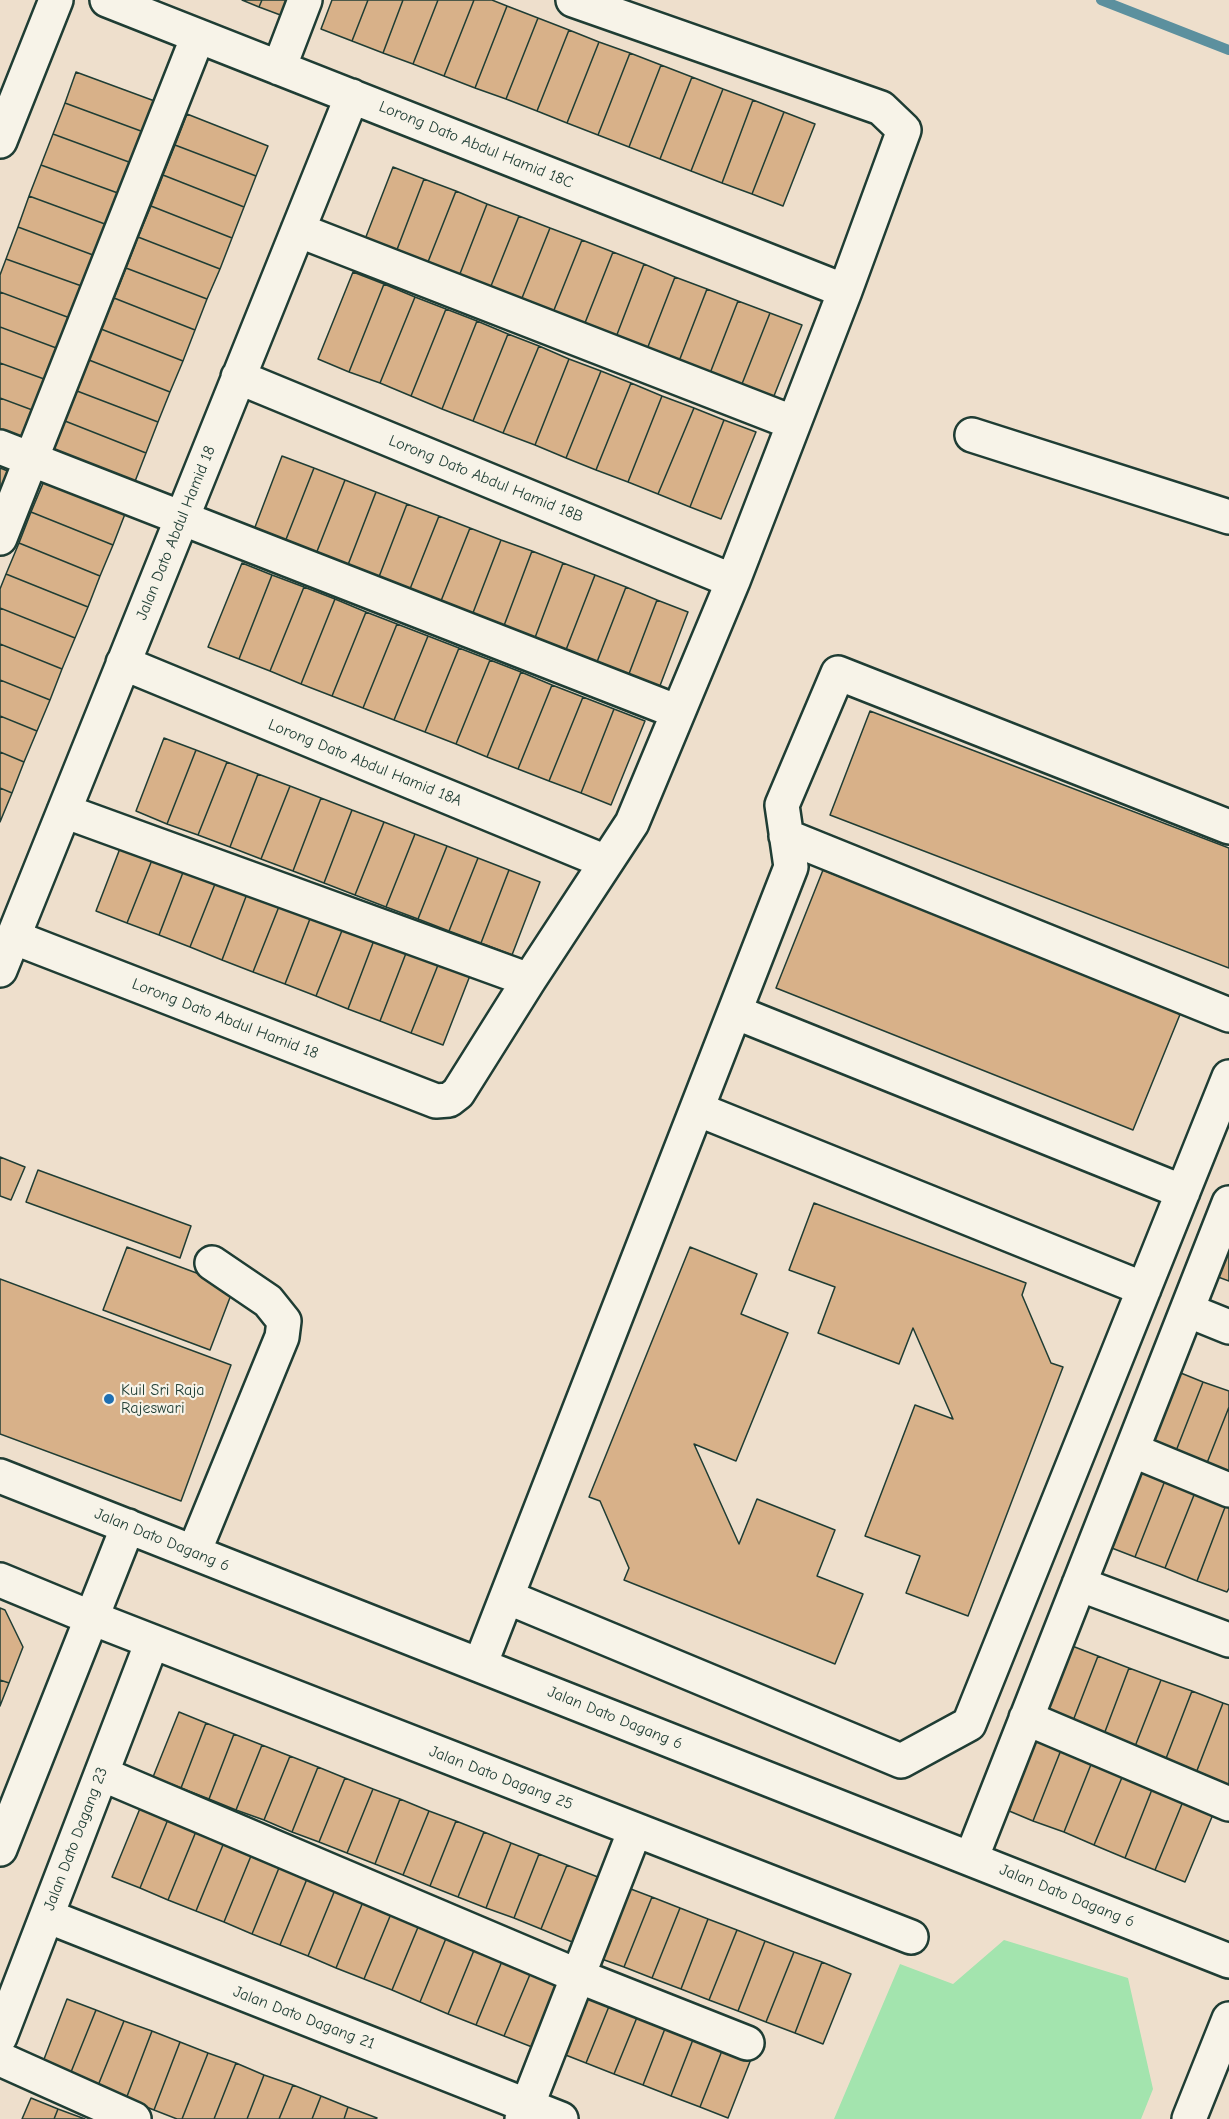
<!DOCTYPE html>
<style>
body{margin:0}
canvas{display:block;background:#eedfcc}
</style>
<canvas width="1229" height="2119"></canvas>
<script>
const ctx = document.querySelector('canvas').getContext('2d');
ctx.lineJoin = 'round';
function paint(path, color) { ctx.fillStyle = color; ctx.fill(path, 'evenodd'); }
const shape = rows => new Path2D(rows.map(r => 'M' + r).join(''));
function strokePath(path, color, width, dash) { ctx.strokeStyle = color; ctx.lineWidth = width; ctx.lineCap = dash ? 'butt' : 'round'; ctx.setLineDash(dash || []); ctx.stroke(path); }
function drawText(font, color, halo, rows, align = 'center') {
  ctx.font = font + ' "Comic Neue",sans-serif'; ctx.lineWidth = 4.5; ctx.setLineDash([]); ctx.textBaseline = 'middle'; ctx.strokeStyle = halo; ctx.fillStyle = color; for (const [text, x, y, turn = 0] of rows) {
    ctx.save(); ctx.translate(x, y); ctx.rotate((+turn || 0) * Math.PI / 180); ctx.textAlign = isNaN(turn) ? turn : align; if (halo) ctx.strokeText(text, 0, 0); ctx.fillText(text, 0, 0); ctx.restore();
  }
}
paint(shape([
 [1004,1940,1128,1978,1153,2089,1141,2119,834,2119,900,1964,953,1984]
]), '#a3e4ae');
strokePath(shape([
 [1101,0,1229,50]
]), '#5c909e', 10);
const building = shape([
 [242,0,262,0,259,7,242,0],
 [262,0,298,0,291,19,259,7,262,0],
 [332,0,368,0,352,41,321,29,332,0],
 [368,0,403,0,383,53,352,41,368,0],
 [403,0,438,0,413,64,383,53,403,0],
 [438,0,474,0,444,76,413,64,438,0],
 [474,0,492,0,507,6,475,88,444,76,474,0],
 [507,6,538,18,506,99,475,88,507,6],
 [538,18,569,30,537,111,506,99,538,18],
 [569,30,599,42,567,123,537,111,569,30],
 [599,42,630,53,598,135,567,123,599,42],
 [630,53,661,65,629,147,598,135,630,53],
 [661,65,692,77,660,159,629,147,661,65],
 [76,72,160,103,149,134,65,103,76,72],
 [692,77,723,89,691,171,660,159,692,77],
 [723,89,753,100,722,183,691,171,723,89],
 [753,100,784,112,752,194,722,183,753,100],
 [65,103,149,134,137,165,53,134,65,103],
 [784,112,815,124,783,206,752,194,784,112],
 [187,114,268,146,256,176,175,145,187,114],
 [53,134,137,165,126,196,41,165,53,134],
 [175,145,256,176,244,207,163,175,175,145],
 [41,165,126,196,113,227,29,196,41,165],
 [393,167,424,179,393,260,362,247,393,167],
 [163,175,244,207,232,238,151,206,163,175],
 [424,179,456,191,424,272,393,260,424,179],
 [456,191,487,204,456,284,424,272,456,191],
 [29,196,113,227,101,258,18,227,29,196],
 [487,204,519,216,487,296,456,284,487,204],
 [151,206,232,238,220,269,138,237,151,206],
 [519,216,550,228,518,308,487,296,519,216],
 [18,227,101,258,90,289,6,259,18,227],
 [550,228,582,240,550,320,518,308,550,228],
 [138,237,220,269,207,299,126,268,138,237],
 [582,240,613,252,581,333,550,320,582,240],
 [613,252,644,264,613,345,581,333,613,252],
 [6,259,90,289,78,321,0,292,0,275,6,259],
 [644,264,675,277,644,357,613,345,644,264],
 [126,268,207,299,195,330,114,298,126,268],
 [353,272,384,284,349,372,318,359,353,272],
 [675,277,707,289,676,369,644,357,675,277],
 [384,284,415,297,380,383,349,372,384,284],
 [707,289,738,301,707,381,676,369,707,289],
 [0,292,78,321,67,352,0,327,0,292],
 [415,297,446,309,411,396,380,383,415,297],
 [114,298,195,330,183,361,101,329,114,298],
 [738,301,770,313,738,394,707,381,738,301],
 [446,309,477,321,442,409,411,396,446,309],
 [770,313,802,325,770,406,738,394,770,313],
 [477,321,508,334,473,421,442,409,477,321],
 [0,327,67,352,55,383,0,363,0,327],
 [101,329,183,361,170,392,89,360,101,329],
 [508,334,539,346,503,433,473,421,508,334],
 [539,346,569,359,535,445,503,433,539,346],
 [569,359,601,371,566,458,535,445,569,359],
 [89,360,170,392,158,422,77,391,89,360],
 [0,363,55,383,43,414,0,398,0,363],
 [601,371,631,383,596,470,566,458,601,371],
 [631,383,662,396,628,482,596,470,631,383],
 [77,391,158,422,146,453,65,421,77,391],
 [662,396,694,408,658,494,628,482,662,396],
 [0,398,43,414,31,445,0,434,0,398],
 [694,408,724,420,690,507,658,494,694,408],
 [724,420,756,432,721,519,690,507,724,420],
 [65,421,146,453,134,484,53,452,65,421],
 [282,456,314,468,283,547,252,535,282,456],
 [0,468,20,476,0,503,0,468],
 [314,468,345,480,314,559,283,547,314,468],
 [345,480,376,492,346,570,314,559,345,480],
 [44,481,125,514,113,545,31,512,44,481],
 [376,492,407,504,377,582,346,570,376,492],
 [407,504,439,516,408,594,377,582,407,504],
 [31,512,113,545,100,576,19,543,31,512],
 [439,516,470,528,439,606,408,594,439,516],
 [470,528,501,540,471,618,439,606,470,528],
 [501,540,532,551,502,631,471,618,501,540],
 [19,543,100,576,88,607,6,574,19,543],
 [532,551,563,563,533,643,502,631,532,551],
 [242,563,272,575,239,659,208,647,242,563],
 [563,563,595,575,564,655,533,643,563,563],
 [6,574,88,607,75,638,0,608,0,589,6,574],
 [272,575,304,587,270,671,239,659,272,575],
 [595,575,626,587,595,667,564,655,595,575],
 [304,587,335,599,301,684,270,671,304,587],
 [626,587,657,600,627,679,595,667,626,587],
 [335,599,366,612,332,696,301,684,335,599],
 [657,600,688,612,658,691,627,679,657,600],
 [0,608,75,638,62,669,0,644,0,608],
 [366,612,397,624,363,708,332,696,366,612],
 [397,624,428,636,394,720,363,708,397,624],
 [428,636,459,648,425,732,394,720,428,636],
 [0,644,62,669,50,700,0,680,0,644],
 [459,648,490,660,456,744,425,732,459,648],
 [490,660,521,672,487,757,456,744,490,660],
 [521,672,552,685,518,769,487,757,521,672],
 [0,680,50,700,37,731,0,716,0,680],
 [552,685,583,697,549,781,518,769,552,685],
 [583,697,614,709,581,793,549,781,583,697],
 [614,709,645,721,611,805,581,793,614,709],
 [870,711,1229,848,1229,968,830,815,870,711],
 [0,716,37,731,24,762,0,752,0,716],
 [164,738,196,750,167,824,136,811,164,738],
 [196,750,227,762,198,835,167,824,196,750],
 [0,752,24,762,12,793,0,788,0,752],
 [227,762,258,774,230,847,198,835,227,762],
 [258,774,290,786,261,859,230,847,258,774],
 [290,786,321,798,293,871,261,859,290,786],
 [0,788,12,793,0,822,0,788],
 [321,798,352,810,324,883,293,871,321,798],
 [352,810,384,822,355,895,324,883,352,810],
 [384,822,415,834,386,907,355,895,384,822],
 [415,834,447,846,418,919,386,907,415,834],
 [124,838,156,850,127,923,96,911,124,838],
 [447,846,478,858,449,931,418,919,447,846],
 [156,850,187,862,159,935,127,923,156,850],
 [478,858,509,870,481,943,449,931,478,858],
 [187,862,219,874,190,947,159,935,187,862],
 [509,870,540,882,512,955,481,943,509,870],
 [823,870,1181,1012,1133,1130,776,988,823,870],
 [219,874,250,886,222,960,190,947,219,874],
 [250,886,282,899,253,972,222,960,250,886],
 [282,899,313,911,285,984,253,972,282,899],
 [313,911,345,923,316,996,285,984,313,911],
 [345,923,376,935,348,1009,316,996,345,923],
 [376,935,408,948,380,1021,348,1009,376,935],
 [408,948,440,960,411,1033,380,1021,408,948],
 [440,960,471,973,443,1045,411,1033,440,960],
 [0,1157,25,1167,11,1200,0,1196,0,1157],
 [38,1170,191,1226,180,1258,26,1202,38,1170],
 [814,1203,1026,1283,1022,1295,1051,1363,1063,1367,968,1616,906,1593,920,1556,865,1536,915,1405,953,1419,913,1328,899,1364,818,1333,835,1287,789,1270,814,1203],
 [1229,1224,1229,1281,1210,1274,1229,1224],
 [127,1247,234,1287,210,1350,103,1310,127,1247],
 [690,1247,757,1274,741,1314,788,1333,736,1461,694,1444,739,1544,757,1499,835,1530,817,1576,863,1594,835,1664,624,1580,629,1568,600,1501,589,1497,690,1247],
 [0,1279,231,1365,181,1501,0,1434,0,1279],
 [1171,1369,1203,1382,1174,1456,1142,1443,1171,1369],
 [1203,1382,1229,1391,1229,1407,1205,1468,1174,1456,1203,1382],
 [1229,1407,1229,1477,1205,1468,1229,1407],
 [1135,1466,1166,1478,1135,1557,1104,1545,1135,1466],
 [1166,1478,1196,1490,1165,1568,1135,1557,1166,1478],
 [1196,1490,1227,1502,1197,1581,1165,1568,1196,1490],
 [1227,1502,1229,1503,1229,1588,1227,1592,1197,1581,1227,1502],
 [0,1608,5,1610,23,1647,9,1683,0,1680,0,1608],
 [1067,1644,1098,1656,1071,1726,1040,1714,1067,1644],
 [1098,1656,1129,1668,1103,1737,1071,1726,1098,1656],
 [1129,1668,1161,1680,1134,1749,1103,1737,1129,1668],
 [0,1680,9,1683,0,1706,0,1680],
 [1161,1680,1192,1691,1165,1761,1134,1749,1161,1680],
 [1192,1691,1223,1703,1196,1773,1165,1761,1192,1691],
 [1223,1703,1229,1705,1229,1785,1196,1773,1223,1703],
 [179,1712,206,1723,181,1788,153,1777,179,1712],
 [206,1723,234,1734,209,1799,181,1788,206,1723],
 [234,1734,262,1745,236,1810,209,1799,234,1734],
 [1031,1738,1061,1750,1033,1821,1002,1808,1031,1738],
 [262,1745,290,1756,264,1820,236,1810,262,1745],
 [1061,1750,1092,1762,1064,1832,1033,1821,1061,1750],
 [290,1756,318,1767,292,1832,264,1820,290,1756],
 [1092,1762,1123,1775,1094,1845,1064,1832,1092,1762],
 [318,1767,345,1778,319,1842,292,1832,318,1767],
 [1123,1775,1153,1787,1125,1858,1094,1845,1123,1775],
 [345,1778,373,1789,347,1853,319,1842,345,1778],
 [1153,1787,1184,1799,1155,1870,1125,1858,1153,1787],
 [373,1789,400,1799,375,1864,347,1853,373,1789],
 [400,1799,429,1811,403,1875,375,1864,400,1799],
 [1184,1799,1214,1812,1185,1882,1155,1870,1184,1799],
 [141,1806,169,1817,140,1888,112,1877,141,1806],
 [429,1811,456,1821,430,1886,403,1875,429,1811],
 [169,1817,197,1829,168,1900,140,1888,169,1817],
 [456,1821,484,1832,458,1897,430,1886,456,1821],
 [197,1829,225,1840,196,1911,168,1900,197,1829],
 [484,1832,511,1843,486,1908,458,1897,484,1832],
 [225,1840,253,1851,224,1922,196,1911,225,1840],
 [511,1843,539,1854,514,1918,486,1908,511,1843],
 [253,1851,281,1863,252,1934,224,1922,253,1851],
 [539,1854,567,1865,541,1929,514,1918,539,1854],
 [281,1863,309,1874,280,1945,252,1934,281,1863],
 [567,1865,603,1879,577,1944,541,1929,567,1865],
 [309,1874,337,1885,308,1956,280,1945,309,1874],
 [337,1885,365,1897,336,1968,308,1956,337,1885],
 [623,1886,652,1897,624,1967,596,1957,623,1886],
 [365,1897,393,1909,364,1979,336,1968,365,1897],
 [652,1897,680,1908,652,1978,624,1967,652,1897],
 [680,1908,708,1919,681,1989,652,1978,680,1908],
 [393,1909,421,1920,392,1990,364,1979,393,1909],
 [708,1919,737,1930,709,2000,681,1989,708,1919],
 [421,1920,449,1931,420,2002,392,1990,421,1920],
 [737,1930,765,1941,738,2011,709,2000,737,1930],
 [449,1931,477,1943,448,2014,420,2002,449,1931],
 [765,1941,794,1952,766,2022,738,2011,765,1941],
 [477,1943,505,1954,476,2025,448,2014,477,1943],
 [794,1952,822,1962,795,2033,766,2022,794,1952],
 [505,1954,534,1965,504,2036,476,2025,505,1954],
 [822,1962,851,1974,823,2044,795,2033,822,1962],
 [534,1965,561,1976,532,2047,504,2036,534,1965],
 [583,1988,612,1999,586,2063,558,2052,583,1988],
 [67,1999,96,2010,69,2077,41,2067,67,1999],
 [612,1999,640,2010,614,2074,586,2063,612,1999],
 [96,2010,124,2021,97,2088,69,2077,96,2010],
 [640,2010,668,2021,643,2085,614,2074,640,2010],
 [124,2021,152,2031,126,2099,97,2088,124,2021],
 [668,2021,696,2032,671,2096,643,2085,668,2021],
 [152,2031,180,2042,154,2110,126,2099,152,2031],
 [696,2032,725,2043,700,2107,671,2096,696,2032],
 [180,2042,208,2053,182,2119,177,2119,154,2110,180,2042],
 [725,2043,753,2054,728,2118,700,2107,725,2043],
 [208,2053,236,2063,214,2119,182,2119,208,2053],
 [236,2063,264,2075,247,2119,214,2119,236,2063],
 [264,2075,293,2085,279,2119,247,2119,264,2075],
 [293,2085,321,2096,312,2119,279,2119,293,2085],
 [321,2096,348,2107,344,2119,312,2119,321,2096],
 [31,2098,58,2109,54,2119,22,2119,31,2098],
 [348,2107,377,2118,376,2119,344,2119,348,2107],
 [58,2109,85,2119,54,2119,58,2109]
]);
paint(building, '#d8b189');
strokePath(building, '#1f3d34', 1.5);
const minor = shape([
 [107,0,845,291],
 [279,68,305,0],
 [0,141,56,0],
 [298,230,794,423],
 [238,377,733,581],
 [972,435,1229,517],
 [0,447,678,712],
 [0,538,198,36],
 [123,663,606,862],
 [64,811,529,980],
 [786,836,1229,1015],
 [13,937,436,1101,449,1100,458,1093,529,980,632,823,733,581,845,291,904,130,881,108,573,0],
 [0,970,352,96],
 [735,1012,1183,1192],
 [697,1109,1144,1289],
 [1187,1310,1229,1327],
 [1132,1450,1229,1490],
 [0,1476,1229,1961],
 [194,1552,282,1337,284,1321,268,1301,212,1263],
 [0,1580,92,1618,911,1937],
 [1079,1584,1229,1640],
 [507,1597,901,1761,969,1724,1229,1077],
 [480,1665,791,867,782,805,838,673,1229,827],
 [1026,1718,1229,1804],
 [102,1774,578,1976,747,2043],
 [0,1849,128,1526],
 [971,1859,1229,1203],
 [47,1916,561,2119],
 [0,2037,152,1642],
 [0,2059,134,2119],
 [522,2119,635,1830],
 [1189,2119,1229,2019]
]);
strokePath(minor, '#1f3d34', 38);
strokePath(minor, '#f7f3e8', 33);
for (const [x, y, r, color] of [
 [109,1399,6,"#1f6fb2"]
]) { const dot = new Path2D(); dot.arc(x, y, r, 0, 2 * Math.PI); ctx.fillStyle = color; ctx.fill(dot); strokePath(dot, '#f7f3e8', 2); }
drawText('16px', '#1f3d34', '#f7f3e8', [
 ["Lorong Dato Abdul Hamid 18C",476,145,22],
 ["Lorong Dato Abdul Hamid 18B",486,479,22],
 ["Jalan Dato Abdul Hamid 18",176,533,-68],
 ["Lorong Dato Abdul Hamid 18A",365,763,22],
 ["Lorong Dato Abdul Hamid 18",225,1019,21],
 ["Jalan Dato Dagang 6",162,1540,22],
 ["Jalan Dato Dagang 6",615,1718,22],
 ["Jalan Dato Dagang 25",501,1778,21],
 ["Jalan Dato Dagang 23",76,1839,-69],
 ["Jalan Dato Dagang 6",1067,1896,22],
 ["Jalan Dato Dagang 21",304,2018,21]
]);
drawText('16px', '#1f3d34', '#f7f3e8', [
 ["Kuil Sri Raja",121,1390],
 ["Rajeswari",121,1408]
], 'left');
</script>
